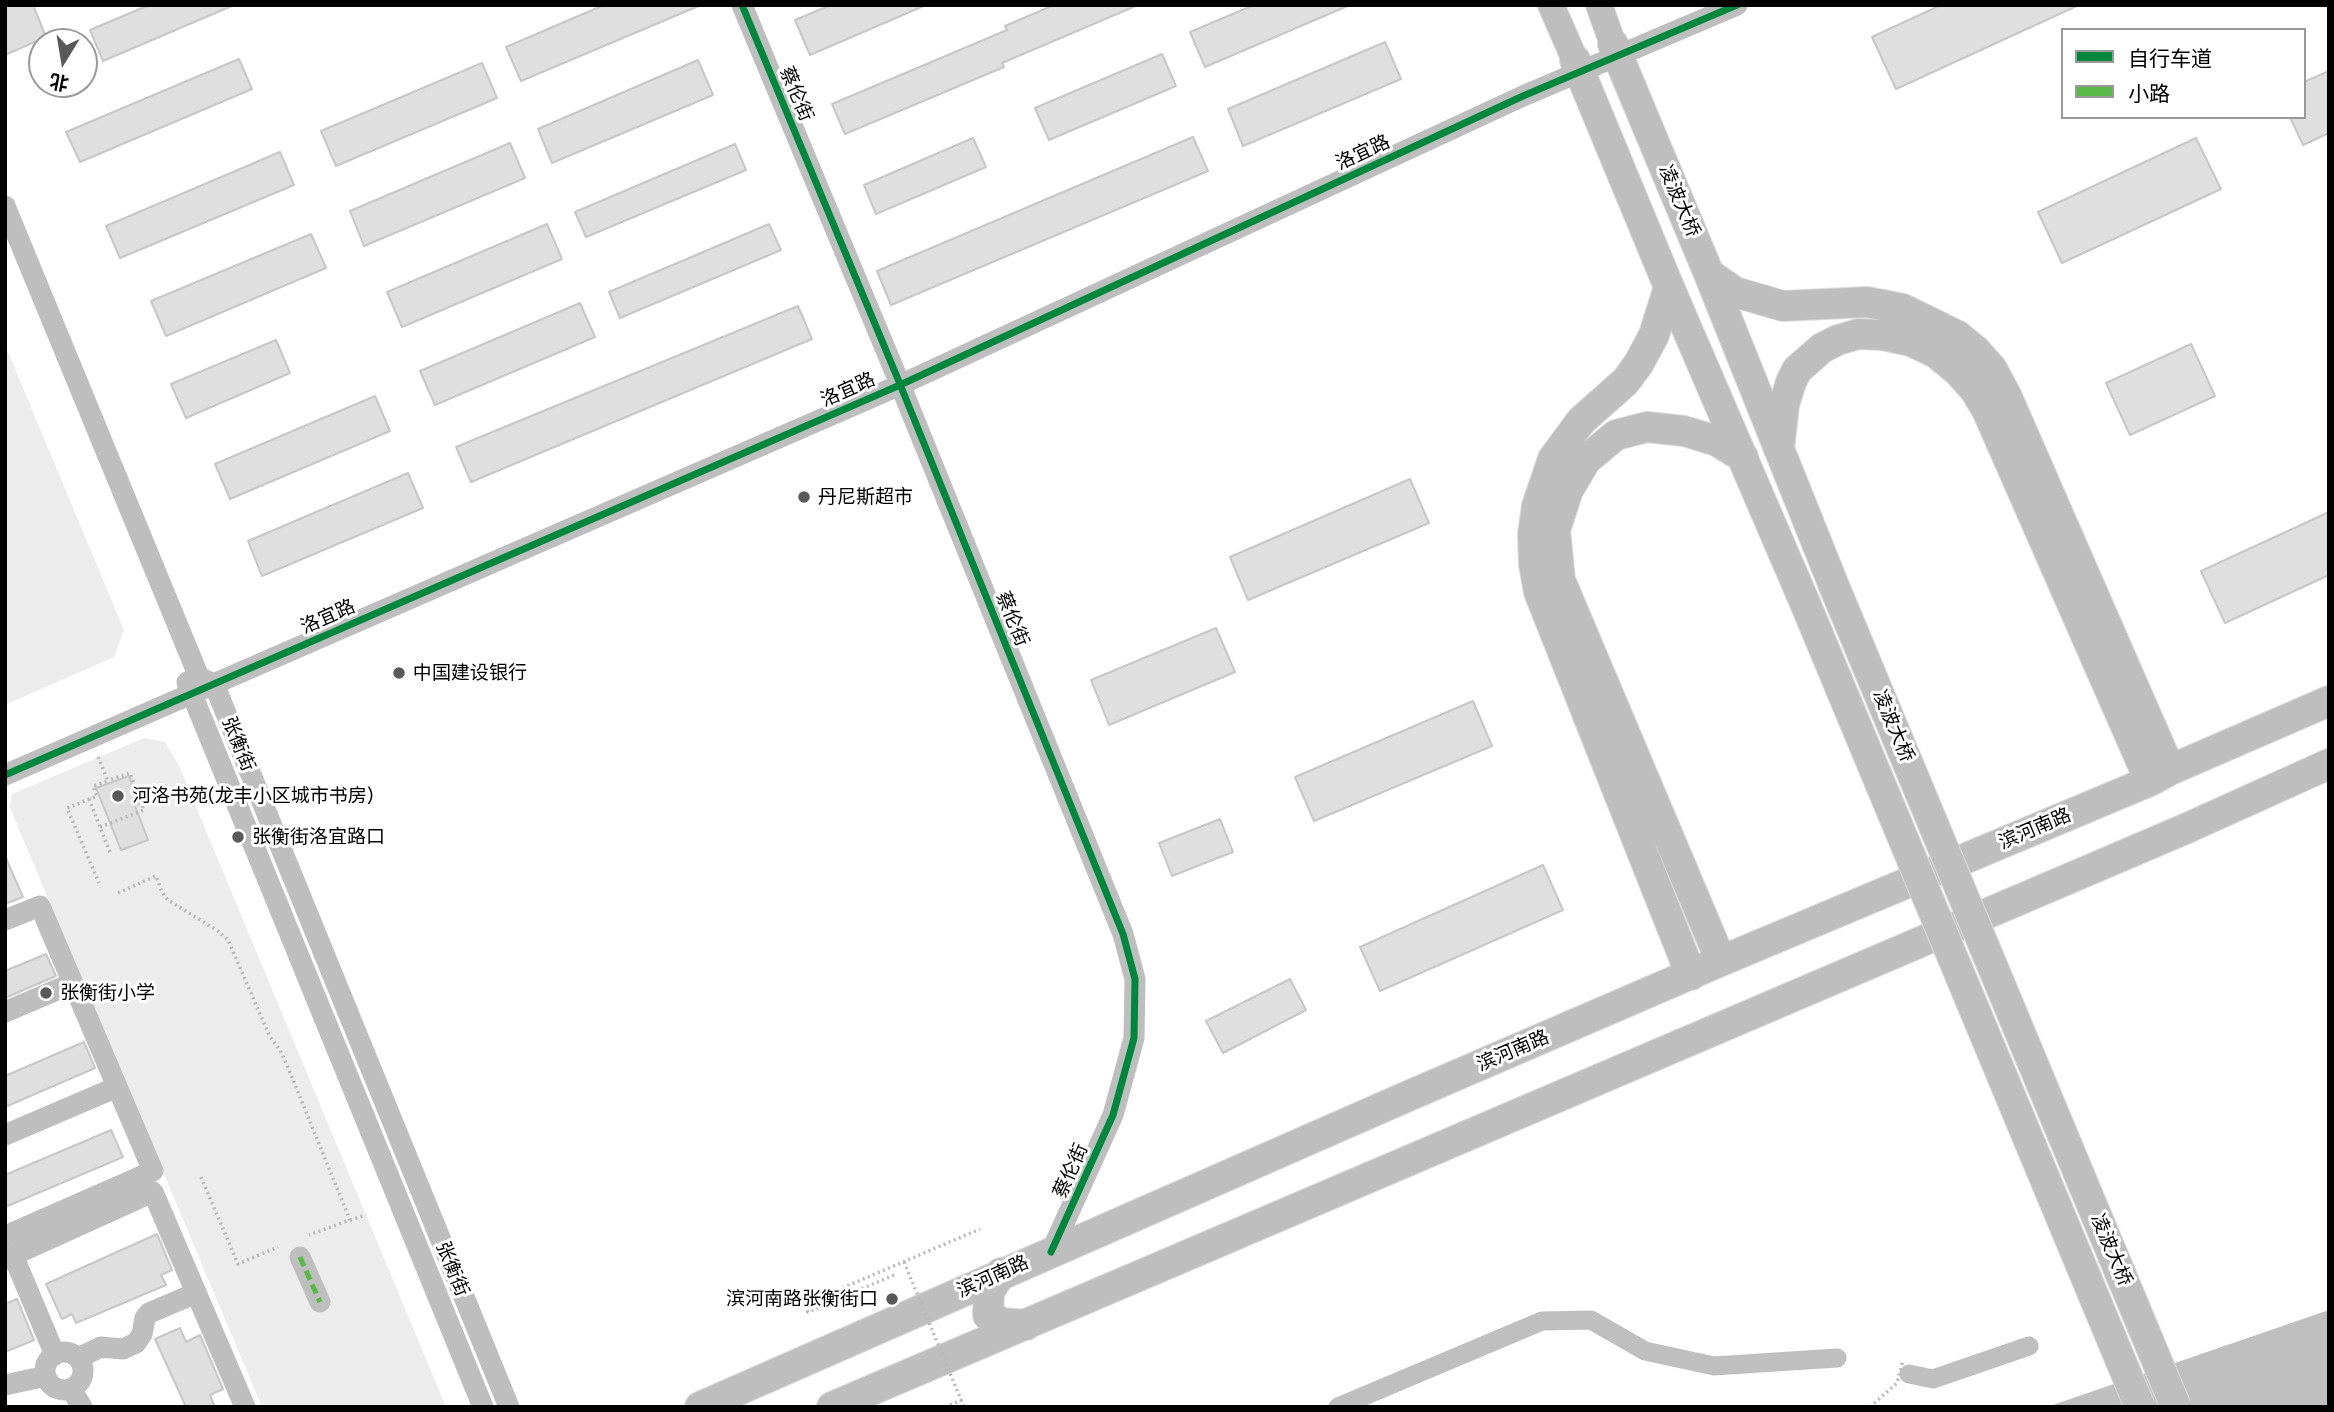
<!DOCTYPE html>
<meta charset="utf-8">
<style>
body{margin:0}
#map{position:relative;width:2334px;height:1412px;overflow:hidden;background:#fff;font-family:Figtree,"Noto Sans SC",sans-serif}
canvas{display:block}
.frame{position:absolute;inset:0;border:7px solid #000;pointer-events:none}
.legend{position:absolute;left:2061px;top:28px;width:245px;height:91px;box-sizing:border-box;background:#fff;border:2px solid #999;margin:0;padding:9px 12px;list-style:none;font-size:21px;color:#000}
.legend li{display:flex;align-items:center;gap:14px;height:35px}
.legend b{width:35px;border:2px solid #999}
.north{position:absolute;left:28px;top:28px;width:70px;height:70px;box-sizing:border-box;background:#fff;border:2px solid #999;border-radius:50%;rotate:191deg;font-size:19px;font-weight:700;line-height:28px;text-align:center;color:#000}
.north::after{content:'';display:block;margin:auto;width:24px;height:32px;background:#595959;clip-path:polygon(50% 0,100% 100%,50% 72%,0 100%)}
</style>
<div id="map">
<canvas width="2334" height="1412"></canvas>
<div class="frame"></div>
<ul class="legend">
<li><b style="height:9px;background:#00873e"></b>自行车道</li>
<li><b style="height:9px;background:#58b947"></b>小路</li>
</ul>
<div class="north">北</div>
</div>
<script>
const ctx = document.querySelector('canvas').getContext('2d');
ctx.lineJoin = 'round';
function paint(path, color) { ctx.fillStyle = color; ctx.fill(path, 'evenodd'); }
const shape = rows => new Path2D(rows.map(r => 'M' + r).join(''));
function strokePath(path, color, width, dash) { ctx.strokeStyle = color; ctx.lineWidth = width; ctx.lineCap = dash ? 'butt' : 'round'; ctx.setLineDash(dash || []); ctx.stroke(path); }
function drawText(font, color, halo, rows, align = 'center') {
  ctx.font = font + ' Figtree,"Noto Sans SC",sans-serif'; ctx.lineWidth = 6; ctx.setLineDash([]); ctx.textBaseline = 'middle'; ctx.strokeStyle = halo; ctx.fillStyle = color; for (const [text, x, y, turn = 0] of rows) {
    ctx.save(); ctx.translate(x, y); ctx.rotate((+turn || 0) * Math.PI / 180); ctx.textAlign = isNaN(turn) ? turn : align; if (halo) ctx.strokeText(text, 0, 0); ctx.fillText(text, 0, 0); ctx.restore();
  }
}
paint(shape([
 [5,345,124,630,114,657,5,705],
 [144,738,165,742,179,766,446,1407,262,1407,10,808,12,794]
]), '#ececec');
paint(shape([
 [2329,1310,2329,1407,2047,1407]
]), '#bfbfbf');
strokePath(shape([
 [1909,1374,1933,1379,2029,1346],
 [1338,1407,1542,1321,1591,1320,1645,1351,1714,1366,1837,1358]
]), '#bfbfbf', 19);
const building = shape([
 [5,5,33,5,46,37,5,55,5,5],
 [149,5,234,5,103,61,90,30,149,5],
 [604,5,701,5,521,81,506,47,604,5],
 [831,5,926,5,810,55,795,20,831,5],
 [1054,5,1138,5,1002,63,1004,67,845,134,832,104,1007,30,1005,26,1054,5],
 [1254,5,1350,5,1205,67,1190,32,1254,5],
 [1941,5,2079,5,1896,89,1872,37,1941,5],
 [1385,42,1401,79,1243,146,1228,109,1385,42],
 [1162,54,1176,86,1049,140,1035,108,1162,54],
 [239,59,252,89,80,162,66,132,239,59],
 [698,60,713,95,552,163,538,129,698,60],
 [482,63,497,98,336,166,321,131,482,63],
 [2329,71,2329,133,2303,145,2290,117,2304,117,2304,82,2329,71],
 [1193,137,1208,171,891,305,877,271,1193,137],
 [973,138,986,167,876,214,864,185,973,138],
 [2196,138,2221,189,2062,263,2038,212,2196,138],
 [510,143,525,178,364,246,350,211,510,143],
 [735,144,746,170,586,237,575,212,735,144],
 [280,152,294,185,120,258,106,226,280,152],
 [547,224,562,259,402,327,387,292,547,224],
 [769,224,781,250,620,318,609,292,769,224],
 [311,234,326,268,166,336,151,301,311,234],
 [580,303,595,337,435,405,420,371,580,303],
 [798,306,812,339,471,482,456,447,798,306],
 [276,340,290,373,186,418,171,384,276,340],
 [2191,344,2215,396,2130,435,2106,383,2191,344],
 [375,396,390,431,230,499,215,464,375,396],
 [408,473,423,508,262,576,248,541,408,473],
 [1410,479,1429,523,1248,600,1230,557,1410,479],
 [2329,512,2329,575,2225,623,2201,571,2329,512],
 [1216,628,1235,672,1109,725,1091,680,1216,628],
 [1473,701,1492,746,1314,821,1295,777,1473,701],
 [129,776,139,804,135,806,148,840,121,850,96,788,129,776],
 [1220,819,1233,852,1172,876,1159,843,1220,819],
 [5,856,23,897,5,904,5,856],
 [1543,865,1563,910,1380,991,1360,947,1543,865],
 [46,954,56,976,5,998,5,971,46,954],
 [1290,979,1306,1010,1223,1053,1206,1021,1290,979],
 [84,1042,95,1068,5,1107,5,1076,84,1042],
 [111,1130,123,1157,5,1207,5,1175,111,1130],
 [157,1234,172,1270,161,1275,166,1285,76,1323,72,1314,62,1319,46,1284,157,1234],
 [17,1299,34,1340,5,1352,5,1304,17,1299],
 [180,1328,186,1342,200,1335,223,1389,210,1395,215,1407,186,1407,155,1339,180,1328]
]);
paint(building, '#dfdfdf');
strokePath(building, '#c7c7c7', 2);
const major = shape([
 [1551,5,1575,60],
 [1599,5,1613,44]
]);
const highway = shape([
 [1613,44,1709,274,1834,586],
 [1575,60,1669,287,1805,603],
 [1709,274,1735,292,1783,306,1867,302,1903,309,1958,336,1975,350,1992,369,2006,395,2170,770],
 [1669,287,1654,335,1639,363,1626,381,1581,421,1553,459,1537,506,1533,534,1534,564,1539,592,1691,975],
 [1779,449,1784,405,1791,382,1797,370,1822,348,1838,340,1858,334,1883,335,1911,341,1936,353,1958,371,1975,390,1987,410,2150,781],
 [1721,961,1560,580,1555,530,1568,490,1586,460,1616,435,1647,427,1684,431,1717,441,1743,457],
 [1001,1273,989,1292,988,1315,1002,1323,1026,1325],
 [700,1407,1406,1097,1721,961,2150,781,2170,770,2329,701],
 [832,1407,2185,829,2329,764]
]);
strokePath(major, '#dbdbdb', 28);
strokePath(highway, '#dbdbdb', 32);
strokePath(shape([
 [98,757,108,781,93,786,97,796,67,808,99,883],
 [89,799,110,852],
 [100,827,144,810,130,773,109,780],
 [118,893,156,876,162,892,168,900,218,931,228,940,270,1037,280,1050,287,1065,350,1220,309,1235],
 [201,1177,238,1264,278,1247],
 [350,1220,366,1215],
 [894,1275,808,1312,805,1304,980,1229],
 [945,1407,962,1400],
 [1870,1407,1897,1383,1903,1360]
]), '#b9b9b9', 3.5, [2, 3.5]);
strokePath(shape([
 [742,5,895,372,1123,934,1135,979,1134,1038,1113,1115,1051,1252],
 [5,206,199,677,214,684,509,1407],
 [187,682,483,1407],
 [5,775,900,385,1523,96,1737,5],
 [5,920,40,906,153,1171,5,1236],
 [5,1012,73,983],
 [5,1135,117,1087],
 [13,1255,55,1355],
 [300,1257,320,1302],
 [5,1259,153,1192,245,1407],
 '45 1371a19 19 0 1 1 38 0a19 19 0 1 1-38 0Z',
 [78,1358,101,1347,123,1349,136,1343,142,1334,145,1318,149,1313,196,1293],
 [5,1385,46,1376],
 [71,1389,82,1407]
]), '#bebebe', 21);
strokePath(major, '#bebebe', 26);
strokePath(highway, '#bebebe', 30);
const highwayBridge = shape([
 [1834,586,2176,1407],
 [1805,603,2140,1407]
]);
strokePath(highwayBridge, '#dbdbdb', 32, []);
strokePath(shape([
 [904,1262,964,1407]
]), '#b9b9b9', 3.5, [2, 3.5]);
strokePath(highwayBridge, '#bebebe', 30);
strokePath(shape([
 [300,1257,320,1302]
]), '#58b947', 5, [10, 5]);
strokePath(shape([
 [742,5,895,372,1123,934,1135,979,1134,1038,1113,1115,1051,1252],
 [5,775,900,385,1523,96,1737,5]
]), '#00873e', 7);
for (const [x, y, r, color] of [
 [804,497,7,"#595959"],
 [399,673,7,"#595959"],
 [118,796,7,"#595959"],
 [238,837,7,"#595959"],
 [46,993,7,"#595959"],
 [892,1299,7,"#595959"]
]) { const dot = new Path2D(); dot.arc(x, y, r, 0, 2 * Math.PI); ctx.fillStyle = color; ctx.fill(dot); strokePath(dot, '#fff', 2.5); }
drawText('19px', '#000', '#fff', [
 ["蔡伦街",796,94,67],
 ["洛宜路",1363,153,-25],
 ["凌波大桥",1679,201,67],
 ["洛宜路",848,390,-24],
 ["洛宜路",328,617,-24],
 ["蔡伦街",1012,619,68],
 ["凌波大桥",1893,726,67],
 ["张衡街",238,744,68],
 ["滨河南路",2035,829,-23],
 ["滨河南路",1513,1051,-23],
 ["蔡伦街",1071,1171,-66],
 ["凌波大桥",2111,1250,67],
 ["张衡街",452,1269,68],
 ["滨河南路",993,1277,-24]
]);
drawText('19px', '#000', '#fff', [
 ["丹尼斯超市",818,497],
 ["中国建设银行",413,673],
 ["河洛书苑(龙丰小区城市书房)",132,796],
 ["张衡街洛宜路口",252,837],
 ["张衡街小学",60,993],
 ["滨河南路张衡街口",878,1299,"right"]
], 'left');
</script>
